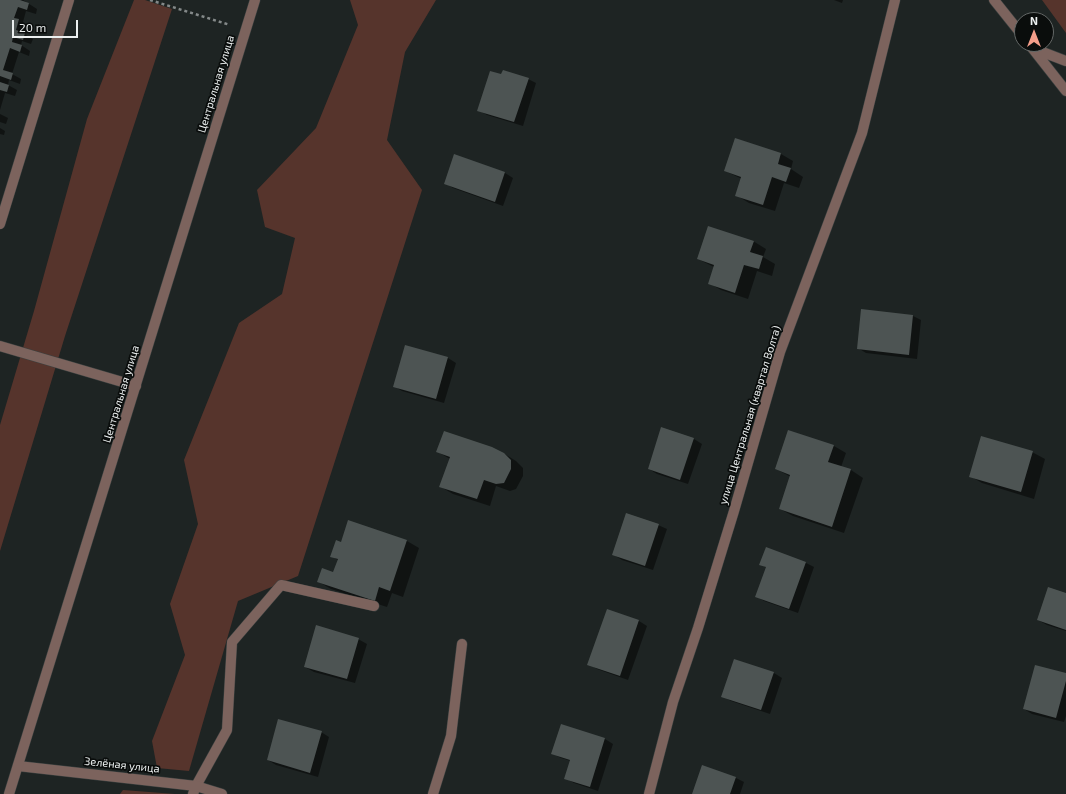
<!DOCTYPE html>
<meta charset="utf-8">
<style>
body{margin:0}
#map{position:relative;width:1066px;height:794px;overflow:hidden;background:#1e2423;font-family:"Exo 2",sans-serif}
canvas{display:block}
.north{position:absolute;left:1014px;top:12px;width:40px;height:40px;box-sizing:border-box;background:#0a0d0c;border:1px solid #646867;border-radius:50%;rotate:0deg;font-size:11px;font-weight:700;line-height:16px;text-align:center;color:#ecf0f0}
.north::after{content:'';display:block;margin:auto;width:14px;height:18px;background:#f49e8a;clip-path:polygon(50% 0,100% 100%,50% 72%,0 100%)}
.scale{position:absolute;left:12px;top:20px;width:66px;height:18px;box-sizing:border-box;border:2px solid #ecf0f0;border-top:0;padding-left:5px;font-size:12px;line-height:14px;white-space:nowrap;color:#ecf0f0;-webkit-text-stroke:3px #0a0d0c;paint-order:stroke}
</style>
<div id="map">
<canvas width="1066" height="794"></canvas>
<div class="north">N</div>
<div class="scale">20 m</div>
</div>
<script>
const ctx = document.querySelector('canvas').getContext('2d');
ctx.lineJoin = 'round';
function paint(path, color) { ctx.fillStyle = color; ctx.fill(path, 'evenodd'); }
const shape = rows => new Path2D(rows.map(r => 'M' + r).join(''));
function strokePath(path, color, width, dash) { ctx.strokeStyle = color; ctx.lineWidth = width; ctx.lineCap = dash ? 'butt' : 'round'; ctx.setLineDash(dash || []); ctx.stroke(path); }
function drawText(font, color, halo, rows, align = 'center') {
  ctx.font = font + ' "Exo 2",sans-serif'; ctx.lineWidth = 3.5; ctx.setLineDash([]); ctx.textBaseline = 'middle'; ctx.strokeStyle = halo; ctx.fillStyle = color; for (const [text, x, y, turn = 0] of rows) {
    ctx.save(); ctx.translate(x, y); ctx.rotate((+turn || 0) * Math.PI / 180); ctx.textAlign = isNaN(turn) ? turn : align; if (halo) ctx.strokeText(text, 0, 0); ctx.fillText(text, 0, 0); ctx.restore();
  }
}
paint(shape([
 [134,0,145,0,172,9,65,336,0,551,0,425,34,311,87,119],
 [350,0,436,0,405,52,387,140,422,190,298,576,238,601,189,771,157,768,152,741,185,655,170,604,198,524,184,460,239,323,282,294,295,238,265,227,257,190,316,128,358,25],
 [1042,0,1066,0,1066,33],
 [123,790,175,794,120,794]
]), '#56342c');
paint(shape([
 [0,0,23,0,37,9,36,14,26,11,23,22,27,25,24,34,33,39,31,44,22,41,21,45,30,51,29,56,19,52,12,74,21,79,20,84,9,80,8,85,17,90,15,96,5,93,0,110],
 [834,0,843,0,842,3],
 [502,76,528,79,536,83,523,126,487,115,478,110],
 [0,114,8,118,6,124,0,122],
 [0,128,5,131,4,135,0,134],
 [736,139,781,154,793,161,791,169,803,177,799,188,784,183,775,211,749,203,736,195,742,179,725,171],
 [454,156,505,173,513,178,503,206,453,188,445,183],
 [753,241,766,249,763,257,775,264,772,276,757,271,748,299,721,290,709,283,714,267,698,259],
 [862,310,913,316,921,320,917,359,866,353,858,348],
 [448,358,456,363,444,403,402,391,394,386],
 [694,439,702,444,688,484,657,474,649,469],
 [834,446,846,453,841,467,851,470,863,478,844,533,793,516,780,509,791,477,776,469],
 [438,452,503,453,516,461,523,468,523,476,516,489,510,491,496,486,490,506,453,494,441,487,450,459],
 [1032,452,1045,459,1034,499,982,483,970,476],
 [658,525,667,529,653,570,622,560,614,555],
 [407,541,419,548,403,597,392,593,387,607,331,589,319,582,334,573,338,560,331,556,342,543],
 [766,548,806,563,814,567,798,613,764,601,756,596,767,568,761,564],
 [1066,594,1066,631,1047,625,1038,620],
 [607,611,639,621,647,626,628,680,597,669,589,664],
 [358,639,367,644,355,683,314,672,305,667],
 [774,673,782,678,770,714,731,701,722,696],
 [1066,674,1066,716,1064,722,1032,714,1024,709],
 [562,725,605,739,613,744,598,791,574,783,565,778,571,761,561,758,553,754],
 [321,732,329,737,318,777,276,765,268,760],
 [736,778,744,782,740,794,693,794]
]), '#0007');
paint(shape([
 [0,0,20,0,29,3,27,10,18,7,14,18,19,19,16,30,25,33,23,40,13,37,12,42,22,45,20,52,10,48,3,70,13,73,11,80,0,76],
 [503,70,529,78,514,122,477,111,490,71,501,74],
 [0,82,9,85,7,92,0,90],
 [735,138,781,153,778,164,791,168,786,182,772,177,763,205,735,196,741,177,724,171],
 [454,154,505,172,495,202,444,184],
 [708,226,754,241,750,252,763,256,759,269,744,265,735,293,708,284,714,265,697,259],
 [861,309,913,315,909,355,857,349],
 [405,345,448,357,436,399,393,387],
 [661,427,694,438,680,480,648,469],
 [788,430,834,445,828,462,851,469,832,527,779,509,790,475,775,469],
 [444,431,492,447,504,453,511,460,511,469,504,483,496,484,484,480,477,499,439,487,450,457,436,452],
 [981,436,1033,451,1021,492,969,477],
 [626,513,659,524,645,566,612,555],
 [348,520,407,540,390,591,379,587,375,601,317,582,322,568,333,572,338,559,330,557,336,540,341,542],
 [766,547,806,562,789,609,755,597,766,567,759,565],
 [1048,587,1066,593,1066,630,1037,620],
 [607,609,639,620,620,676,587,665],
 [316,625,359,638,347,679,304,667],
 [734,659,774,672,761,710,721,697],
 [1035,665,1066,673,1066,681,1056,718,1023,709],
 [278,719,322,731,310,773,267,760],
 [561,724,605,738,590,787,564,779,570,760,551,754],
 [702,765,736,777,730,794,692,794]
]), '#4d5453');
const service = shape([
 [0,224,69,0],
 [193,794,196,786,227,730,232,642,281,585,374,606]
]);
const minor = shape([
 [994,0,1022,35],
 [1029,44,1066,91],
 [1032,48,1066,61],
 [0,346,136,386],
 [18,766,196,786,222,794],
 [433,794,451,736,462,644],
 [649,794,673,702,698,628,734,511,780,352,862,133,895,0]
]);
const tertiary = shape([
 [9,794,255,0]
]);
strokePath(service, '#3b4140', 11);
strokePath(minor, '#3b4140', 11);
strokePath(tertiary, '#3b4140', 11);
strokePath(shape([
 [150,0,230,25]
]), '#848989', 2.5, [3, 3]);
strokePath(service, '#7c635d', 10);
strokePath(minor, '#7c635d', 10);
strokePath(tertiary, '#7c635d', 10);
drawText('11px', '#ecf0f0', '#0a0d0c', [
 ["Центральная улица",216,84,-73],
 ["Центральная улица",121,394,-73],
 ["улица Центральная (квартал Волта)",750,415,-73],
 ["Зелёная улица",122,765,6]
]);
</script>
